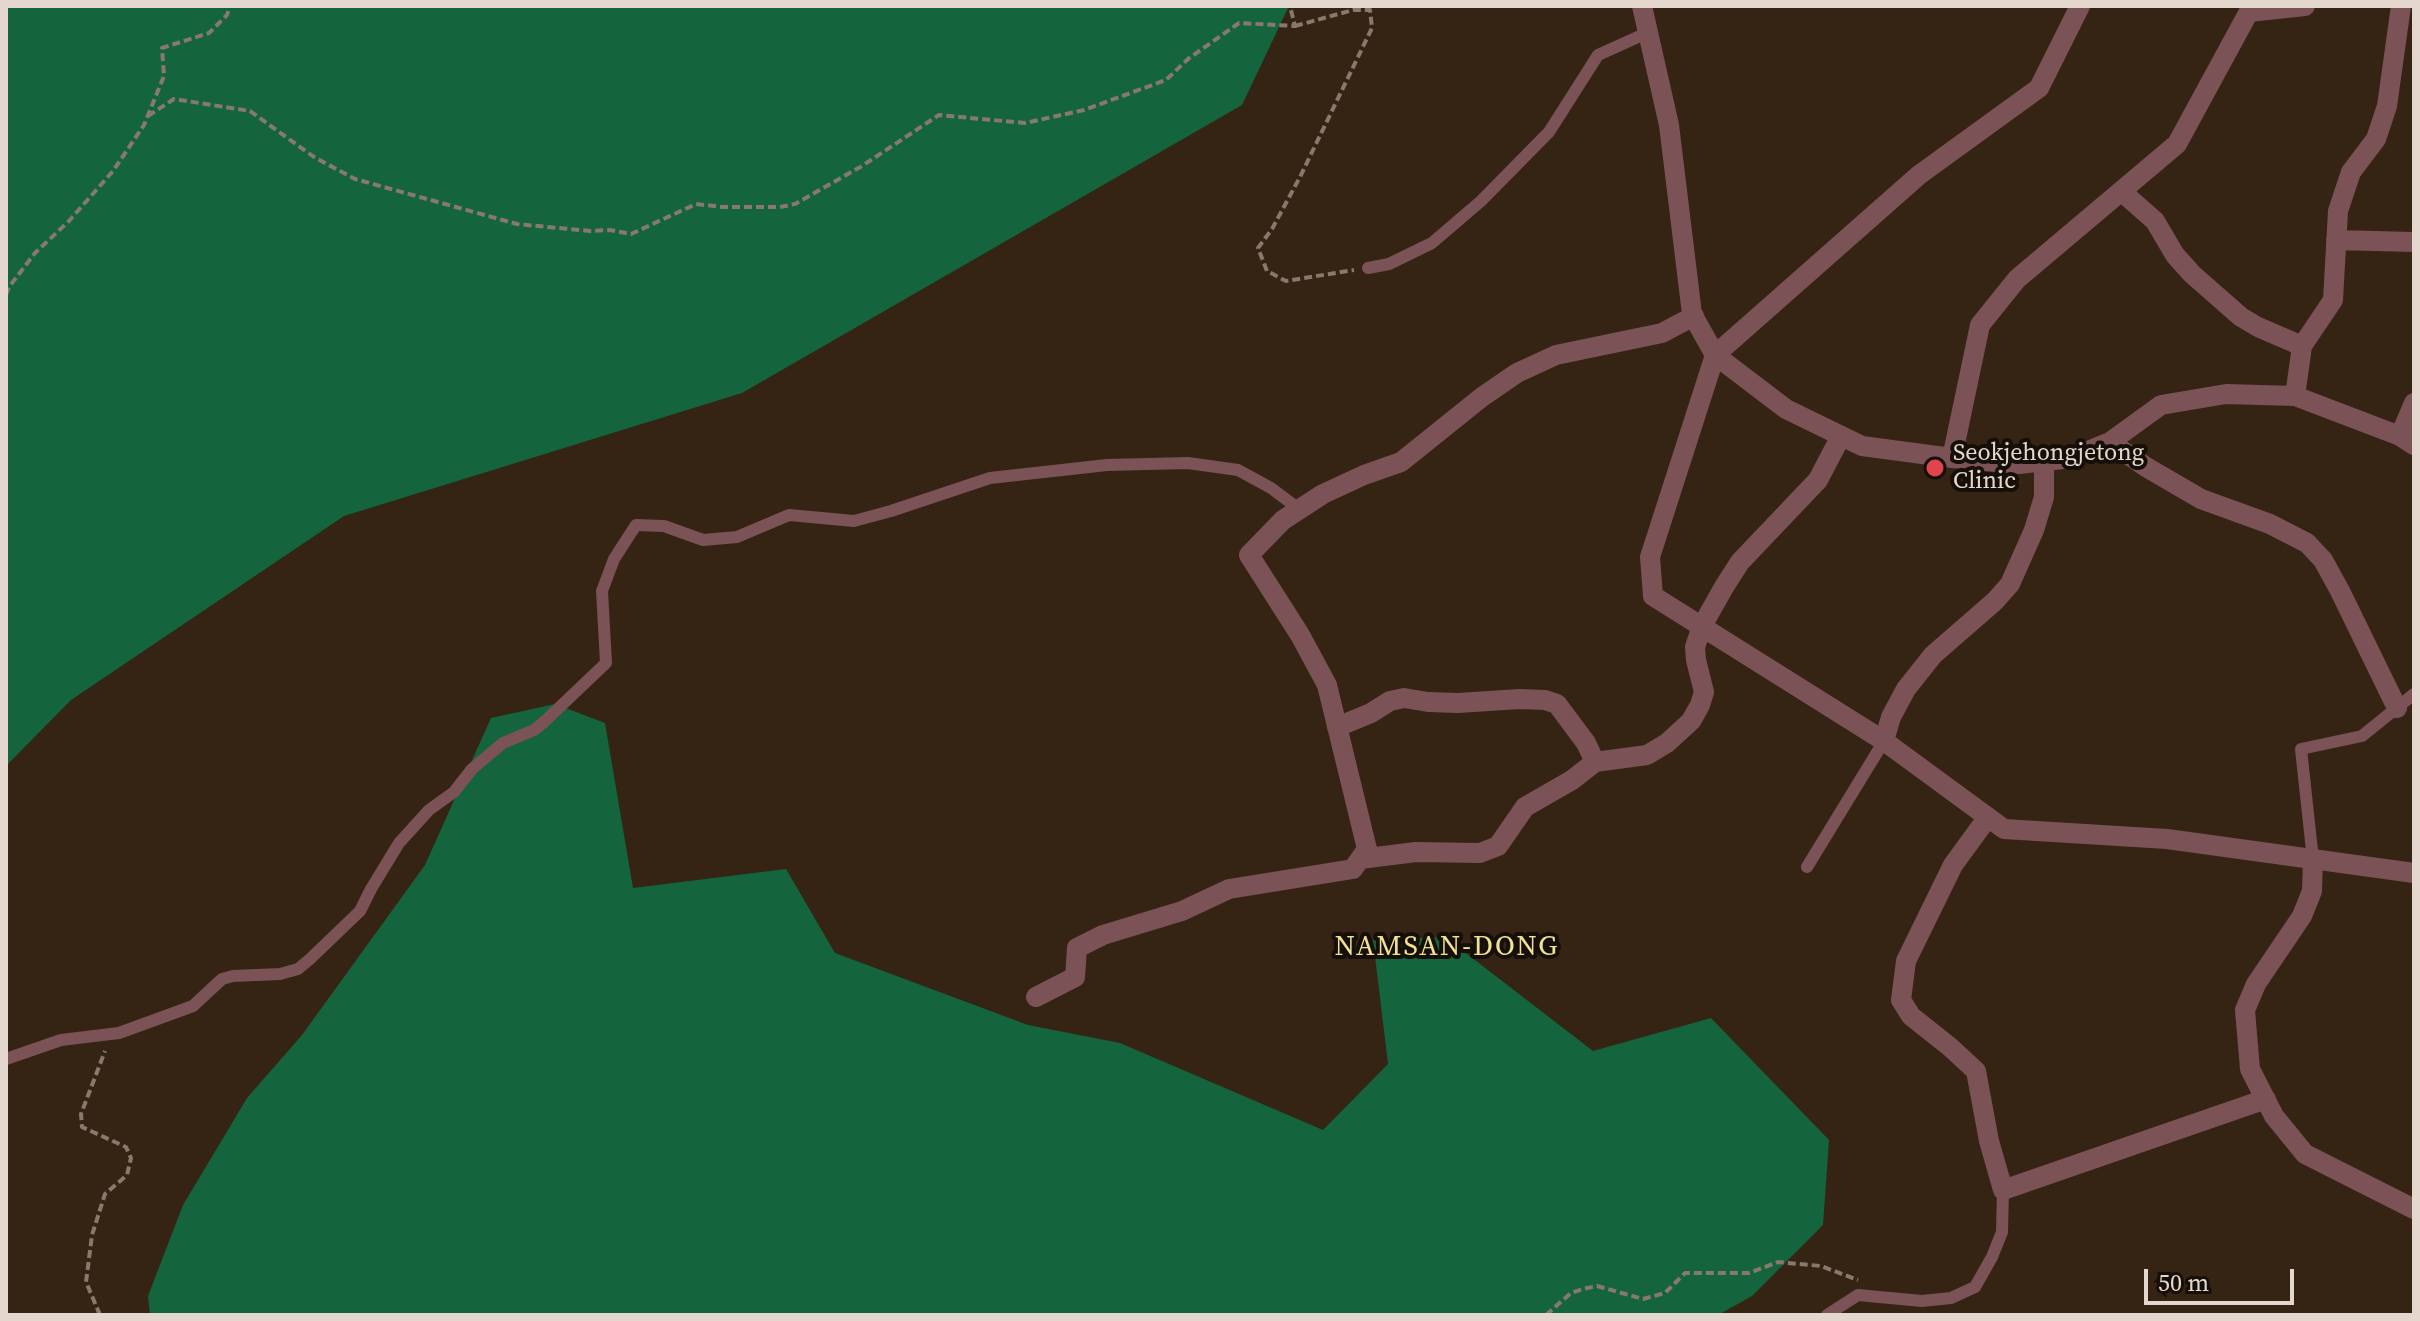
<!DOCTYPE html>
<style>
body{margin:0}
#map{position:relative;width:2420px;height:1321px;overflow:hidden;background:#352314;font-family:"Source Serif 4",serif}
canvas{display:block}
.frame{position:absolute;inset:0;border:8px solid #e4d8ce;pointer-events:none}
.scale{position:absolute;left:2144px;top:1269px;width:150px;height:36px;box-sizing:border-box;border:4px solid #e4d8ce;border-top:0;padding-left:10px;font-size:24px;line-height:28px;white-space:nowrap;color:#e4d8ce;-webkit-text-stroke:6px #160f08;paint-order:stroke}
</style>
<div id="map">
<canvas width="2420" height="1321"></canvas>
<div class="frame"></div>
<div class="scale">50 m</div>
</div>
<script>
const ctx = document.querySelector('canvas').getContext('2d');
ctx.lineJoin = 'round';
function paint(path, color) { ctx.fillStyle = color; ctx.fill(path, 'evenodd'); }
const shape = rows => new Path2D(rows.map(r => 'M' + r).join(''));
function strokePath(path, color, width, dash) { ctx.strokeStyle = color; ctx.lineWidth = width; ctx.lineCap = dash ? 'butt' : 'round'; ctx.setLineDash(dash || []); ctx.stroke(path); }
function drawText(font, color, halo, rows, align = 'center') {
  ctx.font = font + ' "Source Serif 4",serif'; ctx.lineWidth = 8; ctx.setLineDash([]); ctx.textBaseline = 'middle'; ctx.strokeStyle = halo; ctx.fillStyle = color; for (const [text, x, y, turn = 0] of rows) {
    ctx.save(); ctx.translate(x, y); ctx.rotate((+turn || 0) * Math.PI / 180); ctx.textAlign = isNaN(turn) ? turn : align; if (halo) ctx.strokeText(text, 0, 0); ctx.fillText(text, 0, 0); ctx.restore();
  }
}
paint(shape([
 [6,6,1289,6,1242,105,742,393,344,516,71,700,6,766],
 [555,704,605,723,633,888,786,869,835,953,1028,1025,1120,1043,1323,1130,1388,1064,1373,940,1445,937,1593,1051,1711,1018,1829,1140,1823,1225,1752,1296,1718,1315,150,1315,148,1296,183,1205,247,1098,302,1035,425,865,491,718]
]), '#14653d');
strokePath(shape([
 [1295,26,1353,10,1370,10,1372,28,1300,177,1272,229,1258,248,1267,271,1286,281,1354,270],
 [148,116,174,99,250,111,314,157,355,179,517,224,590,231,610,230,631,234,696,204,723,207,780,207,795,204,862,166,939,115,1025,123,1084,110,1166,80,1188,59,1239,23,1295,26,1290,6],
 [6,295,9,287,35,253,69,221,113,171,144,125,164,76,162,48,209,33,227,15,230,6],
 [100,1315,86,1282,92,1235,105,1194,127,1175,131,1158,126,1147,82,1127,81,1114,105,1051],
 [1546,1315,1571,1293,1583,1289,1597,1286,1643,1299,1665,1293,1685,1273,1749,1273,1778,1262,1821,1266,1858,1280]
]), '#88796d', 4, [8, 4]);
strokePath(shape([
 [1368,268,1389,264,1432,243,1481,201,1549,132,1598,55,1649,32],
 [2313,860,2301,749,2362,736,2414,694],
 [1807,867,1884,741],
 [6,1059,61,1040,119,1033,193,1006,222,979,233,976,280,974,298,969,310,959,360,911,371,889,399,843,429,810,454,792,472,769,503,743,534,730,544,722,606,663,602,591,614,559,636,525,664,526,703,540,737,537,789,515,854,521,891,511,990,478,1107,465,1188,463,1238,470,1271,488,1299,509],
 [1827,1315,1858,1295,1922,1301,1951,1298,1975,1287,1992,1257,2002,1232,2003,1190]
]), '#7b5255', 12);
strokePath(shape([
 [1642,6,1669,125,1692,314,1715,355,1786,409,1862,446,1952,458,2019,464,2071,458,2110,442,2161,405,2226,394,2295,396,2400,436,2414,445],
 [2080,6,2039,88,1919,175,1715,355,1650,557,1653,596,1884,741,2004,829,2167,839,2414,873],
 [2249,12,2305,6],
 [2121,191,2155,221,2175,255,2192,274,2241,317,2258,327,2302,346],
 [2336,240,2414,242],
 [2295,396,2302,346,2333,300,2338,211,2351,172,2376,139,2387,106,2401,6],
 [2400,436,2414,403],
 [2110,442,2146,467,2201,499,2270,524,2307,543,2323,560,2340,591,2397,708],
 [1952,458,1980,325,2017,279,2177,144,2252,6],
 [1337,727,1371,713,1390,701,1404,698,1428,702,1458,703,1520,699,1545,700,1557,704,1586,743,1595,762],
 [1884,741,1891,717,1906,689,1933,655,1995,601,2010,584,2034,530,2044,497,2044,461],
 [1988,817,1953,865,1906,961,1901,1000,1911,1016,1950,1047,1976,1071,1989,1141,2003,1190,2266,1099],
 [1360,859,1416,852,1480,853,1498,846,1525,807,1572,780,1595,762,1647,755,1667,743,1691,721,1700,705,1704,692,1696,660,1695,647,1702,626,1724,587,1740,562,1818,480,1841,436],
 [2313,860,2312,891,2302,916,2256,984,2245,1010,2250,1069,2274,1116,2305,1154,2414,1209],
 [1036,997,1075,977,1077,948,1103,935,1182,911,1229,889,1353,869,1367,849,1327,685,1300,635,1249,555,1283,520,1323,494,1364,475,1401,462,1482,397,1517,373,1556,355,1662,333,1694,316]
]), '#7b5255', 20);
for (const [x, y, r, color] of [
 [1935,468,10,"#e0444e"]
]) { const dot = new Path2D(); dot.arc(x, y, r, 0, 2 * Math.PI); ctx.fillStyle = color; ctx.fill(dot); strokePath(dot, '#160f08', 3); }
drawText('24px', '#e4d8ce', '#160f08', [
 ["Seokjehongjetong",1953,454],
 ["Clinic",1953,482]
], 'left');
ctx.letterSpacing = '2px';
drawText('28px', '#f1e192', '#160f08', [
 ["NAMSAN-DONG",1447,948]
]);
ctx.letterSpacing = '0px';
</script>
